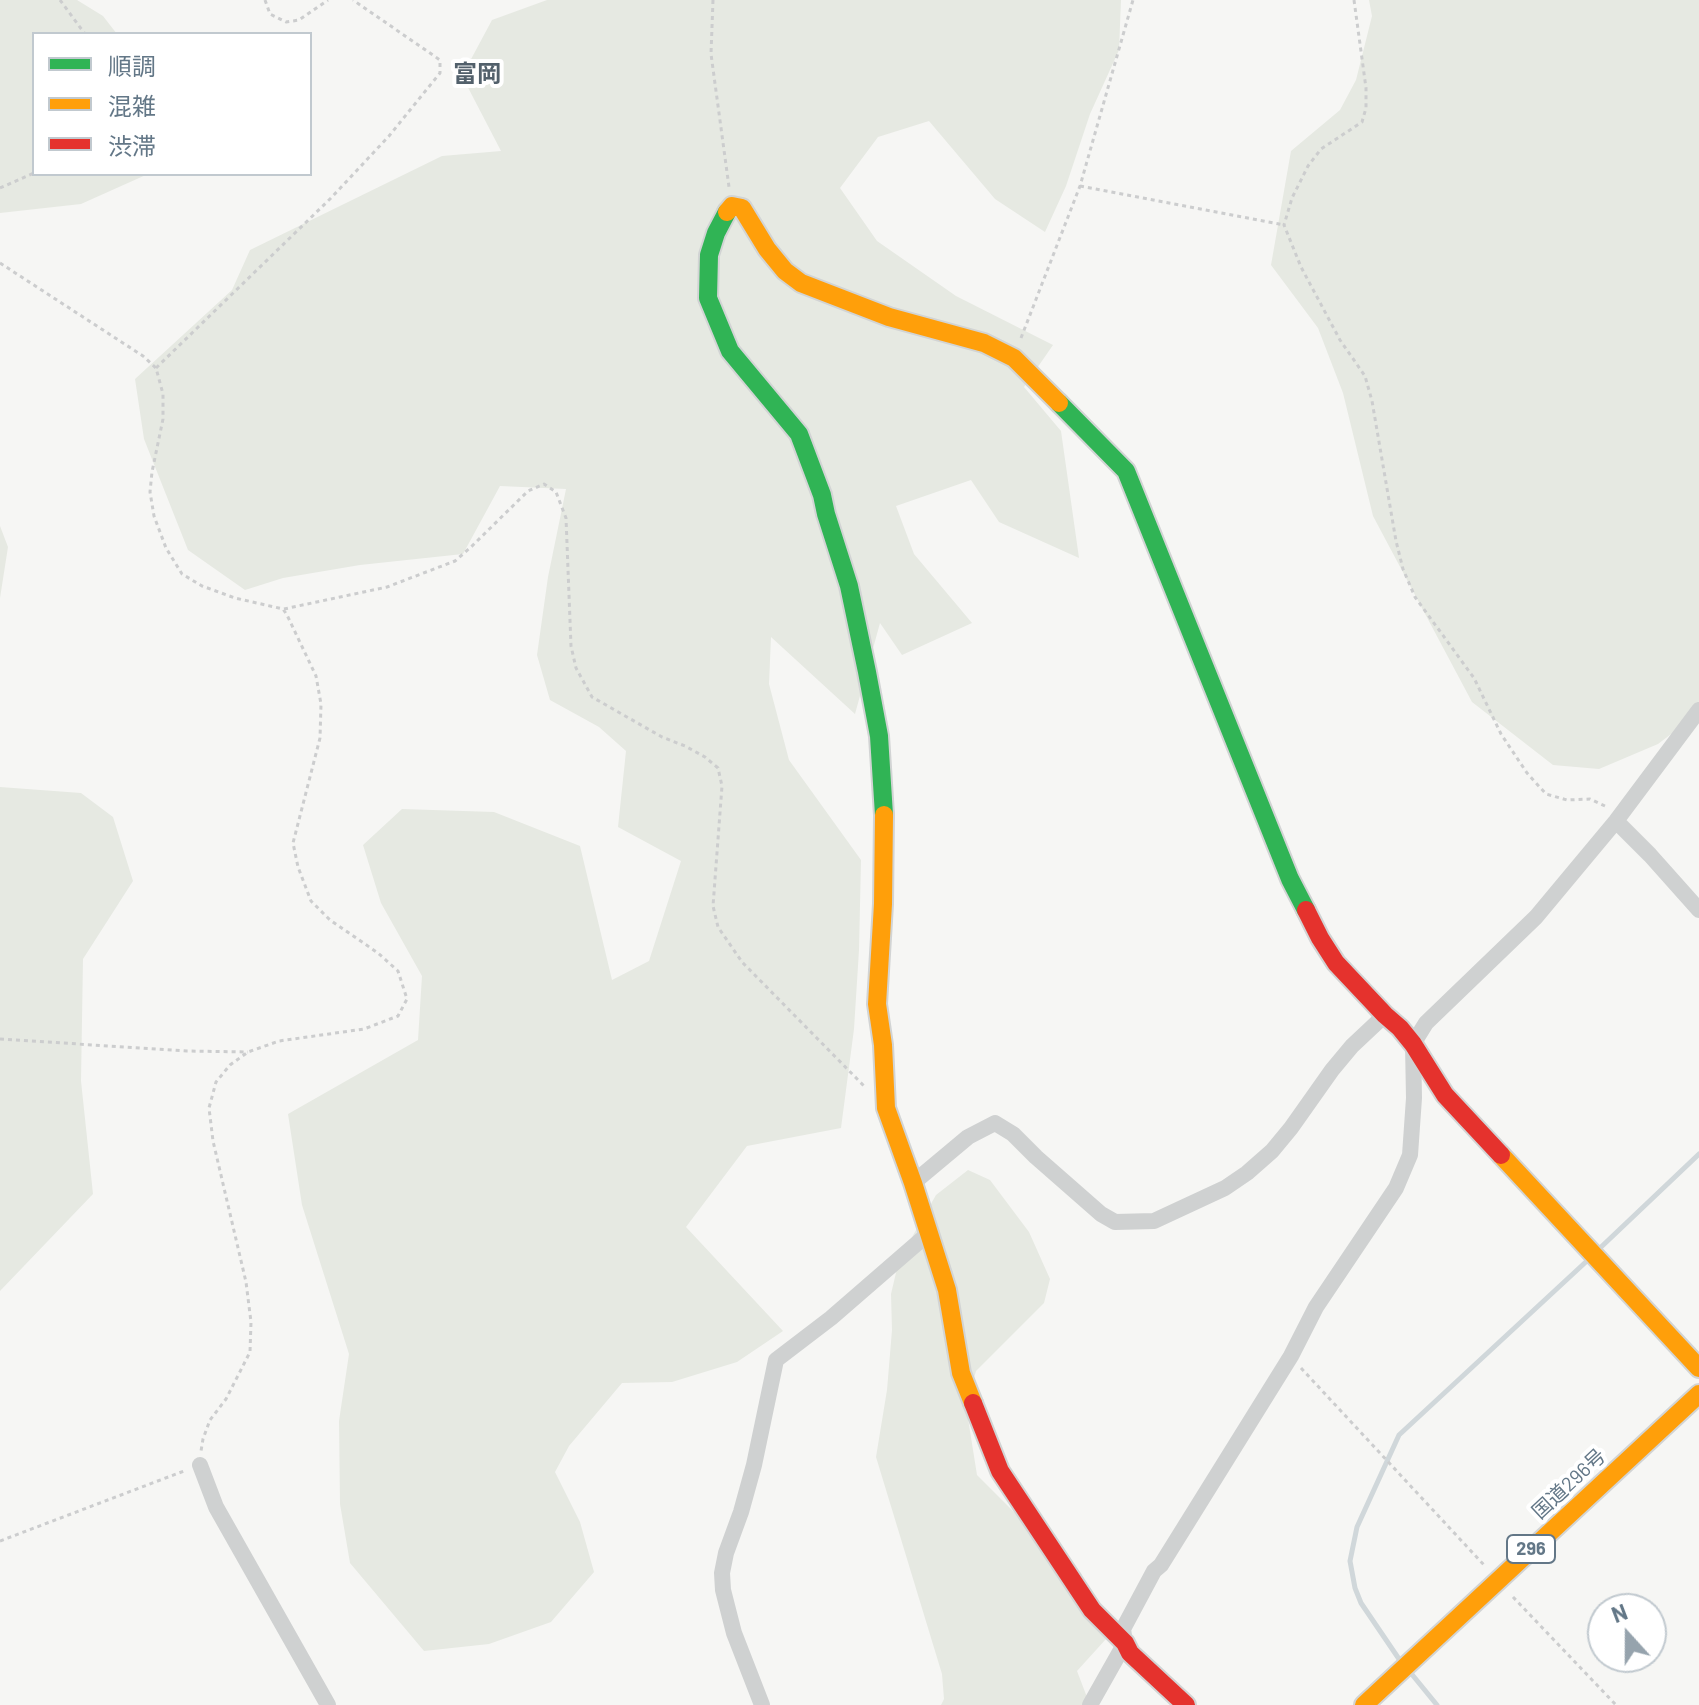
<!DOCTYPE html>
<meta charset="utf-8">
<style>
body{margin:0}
#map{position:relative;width:1699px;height:1705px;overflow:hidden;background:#f6f6f4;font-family:Barlow,"Noto Sans JP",sans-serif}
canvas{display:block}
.legend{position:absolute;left:32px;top:32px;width:280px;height:144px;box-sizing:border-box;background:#fff;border:2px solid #c1c9cf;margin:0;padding:10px 14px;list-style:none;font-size:24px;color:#637787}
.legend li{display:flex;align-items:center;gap:16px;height:40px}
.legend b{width:40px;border:2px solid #c1c9cf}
.north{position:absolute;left:1587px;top:1593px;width:80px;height:80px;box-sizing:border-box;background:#fff;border:2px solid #c1c9cf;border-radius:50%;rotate:339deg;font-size:22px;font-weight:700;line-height:32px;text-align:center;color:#637787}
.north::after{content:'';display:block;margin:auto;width:28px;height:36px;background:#96a3ad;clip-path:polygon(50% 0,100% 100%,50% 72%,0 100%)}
</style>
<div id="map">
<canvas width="1699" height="1705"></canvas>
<ul class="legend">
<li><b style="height:10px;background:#30b455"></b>順調</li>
<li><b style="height:10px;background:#ff9f0a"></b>混雑</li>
<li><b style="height:10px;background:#e5322d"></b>渋滞</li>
</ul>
<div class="north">N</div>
</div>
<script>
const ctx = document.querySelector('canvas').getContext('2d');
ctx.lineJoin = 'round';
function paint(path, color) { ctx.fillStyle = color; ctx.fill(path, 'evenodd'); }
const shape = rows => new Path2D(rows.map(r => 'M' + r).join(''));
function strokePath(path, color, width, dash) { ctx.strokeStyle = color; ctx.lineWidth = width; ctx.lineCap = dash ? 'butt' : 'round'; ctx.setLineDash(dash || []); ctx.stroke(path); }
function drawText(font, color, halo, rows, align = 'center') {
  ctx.font = font + ' Barlow,"Noto Sans JP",sans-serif'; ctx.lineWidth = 8; ctx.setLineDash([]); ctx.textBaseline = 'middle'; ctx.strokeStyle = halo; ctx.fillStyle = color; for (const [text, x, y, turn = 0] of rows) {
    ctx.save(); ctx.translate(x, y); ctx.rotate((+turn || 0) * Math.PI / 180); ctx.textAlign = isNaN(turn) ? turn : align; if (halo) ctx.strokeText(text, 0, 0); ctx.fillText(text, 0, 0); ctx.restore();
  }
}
paint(shape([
 [0,0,77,0,103,16,117,34,34,34,34,174,148,174,81,204,0,213],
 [547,0,1121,0,1119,50,1090,114,1066,186,1045,232,995,199,929,121,878,137,840,188,877,241,956,296,1053,345,1024,387,1061,431,1079,558,999,522,971,480,896,506,914,554,972,623,902,655,880,623,855,714,771,637,769,684,789,760,861,860,859,950,854,1029,841,1128,747,1146,686,1227,783,1331,737,1362,672,1382,622,1383,569,1446,555,1472,580,1522,594,1572,551,1622,489,1644,424,1651,350,1563,340,1504,339,1421,349,1354,302,1205,288,1114,418,1040,422,976,381,903,363,845,402,809,494,812,580,846,612,980,649,961,681,861,618,827,626,751,599,727,550,700,537,655,548,577,566,489,500,486,463,554,360,565,283,578,245,590,188,550,144,439,135,379,232,290,250,250,442,156,501,151,462,76,492,20],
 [1369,0,1699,0,1699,713,1658,744,1599,769,1553,765,1472,702,1373,516,1343,393,1318,328,1271,265,1291,151,1340,110,1356,80,1372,16],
 [0,526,8,547,0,598],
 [0,787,81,793,113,817,133,881,83,959,81,1081,93,1194,0,1291],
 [968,1170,990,1180,1029,1232,1050,1279,1044,1303,976,1371,966,1406,977,1475,1028,1526,1081,1573,1106,1639,1077,1671,1090,1705,941,1705,944,1699,942,1674,876,1457,887,1390,892,1330,891,1294,899,1260,936,1195]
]), '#e6e9e2');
strokePath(shape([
 [1599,1249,1699,1154],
 [1399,1659,1361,1603,1355,1588,1350,1561,1357,1527,1399,1435,1589,1259],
 [1410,1672,1437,1705]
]), '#d0d7da', 5);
const fast = shape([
 [727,212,716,233,709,255,708,298,730,351,799,434,822,495,826,514,849,586,867,672,879,736,884,815],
 [1059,403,1126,471,1290,879,1306,910]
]);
const slow = shape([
 [727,212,732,206,742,208,767,249,785,271,801,283,889,317,984,343,1014,358,1059,403],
 [884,815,883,904,877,1004,883,1045,886,1108,913,1183,947,1290,961,1373,973,1403],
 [1501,1155,1699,1368],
 [1364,1705,1699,1394]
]);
const jam = shape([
 [1306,910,1320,938,1336,963,1385,1015,1400,1028,1413,1044,1445,1095,1501,1155],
 [973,1403,1000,1471,1092,1610,1125,1643,1130,1653,1186,1705]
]);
strokePath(fast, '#d2d4d4', 22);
strokePath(slow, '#d2d4d4', 22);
strokePath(jam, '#d2d4d4', 22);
strokePath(shape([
 [60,0,85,34],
 [265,0,270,14,286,22,299,20,328,0],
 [713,0,711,54,729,187],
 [1354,0,1366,88,1366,108,1362,122,1321,149,1308,166,1292,198,1284,225,1301,267,1340,340,1365,376,1372,401,1396,541,1403,569,1415,597,1474,678,1501,734,1527,773,1546,794,1567,800,1590,799,1605,806],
 [1080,186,1284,225],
 [0,188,34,173],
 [0,263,143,356,156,368,163,394,163,419,152,472,150,492,154,516,166,548,182,574,202,586,235,598,283,609,287,615,316,676,321,704,320,738,293,843,298,867,311,901,330,920,378,953,398,971,407,999,398,1016,364,1029,279,1041,248,1052,230,1065,216,1082,209,1108,213,1141,246,1282,251,1322,250,1352,226,1399,210,1420,203,1439,201,1451],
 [1021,338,1080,186,1133,0],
 [156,368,331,198,389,136,440,73,440,60,353,0],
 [284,609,387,587,455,561,471,547,528,491,544,484,556,492,566,518,571,646,576,668,592,697,662,737,685,746,705,757,718,768,722,786,713,906,718,927,742,962,866,1088],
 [0,1039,187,1051,248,1052],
 [1301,1368,1484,1565],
 [0,1541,184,1471],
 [1513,1597,1616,1705]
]), '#cccdce', 3, [4, 4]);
strokePath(shape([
 [1616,821,1650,855,1699,910],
 [913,1183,968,1137,995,1123,1013,1134,1036,1157,1101,1214,1115,1222,1154,1221,1225,1188,1247,1173,1272,1151,1291,1128,1332,1070,1352,1046,1385,1015],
 [200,1465,216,1507,328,1705],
 [762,1705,734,1633,723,1590,722,1573,726,1553,741,1512,754,1465,776,1360,831,1318,929,1233],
 [1090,1705,1125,1643,1123,1629,1154,1571,1161,1565,1291,1356,1316,1307,1396,1188,1410,1155,1414,1098,1413,1044,1426,1023,1536,917,1616,821,1699,710]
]), '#cfd1d1', 16);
strokePath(fast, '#30b455', 18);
strokePath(slow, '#ff9f0a', 18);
strokePath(jam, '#e5322d', 18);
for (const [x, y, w] of [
 [1531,1549,48]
]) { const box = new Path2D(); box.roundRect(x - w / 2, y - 14, w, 28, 6); ctx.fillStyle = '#fff'; ctx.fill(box); strokePath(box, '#637787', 2); }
drawText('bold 18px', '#637787', null, [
 ["296",1531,1549]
]);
drawText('20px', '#637787', '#fff', [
 ["国道296号",1569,1484,-43]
]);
drawText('bold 24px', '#52606b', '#fff', [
 ["富岡",477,74]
]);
</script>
